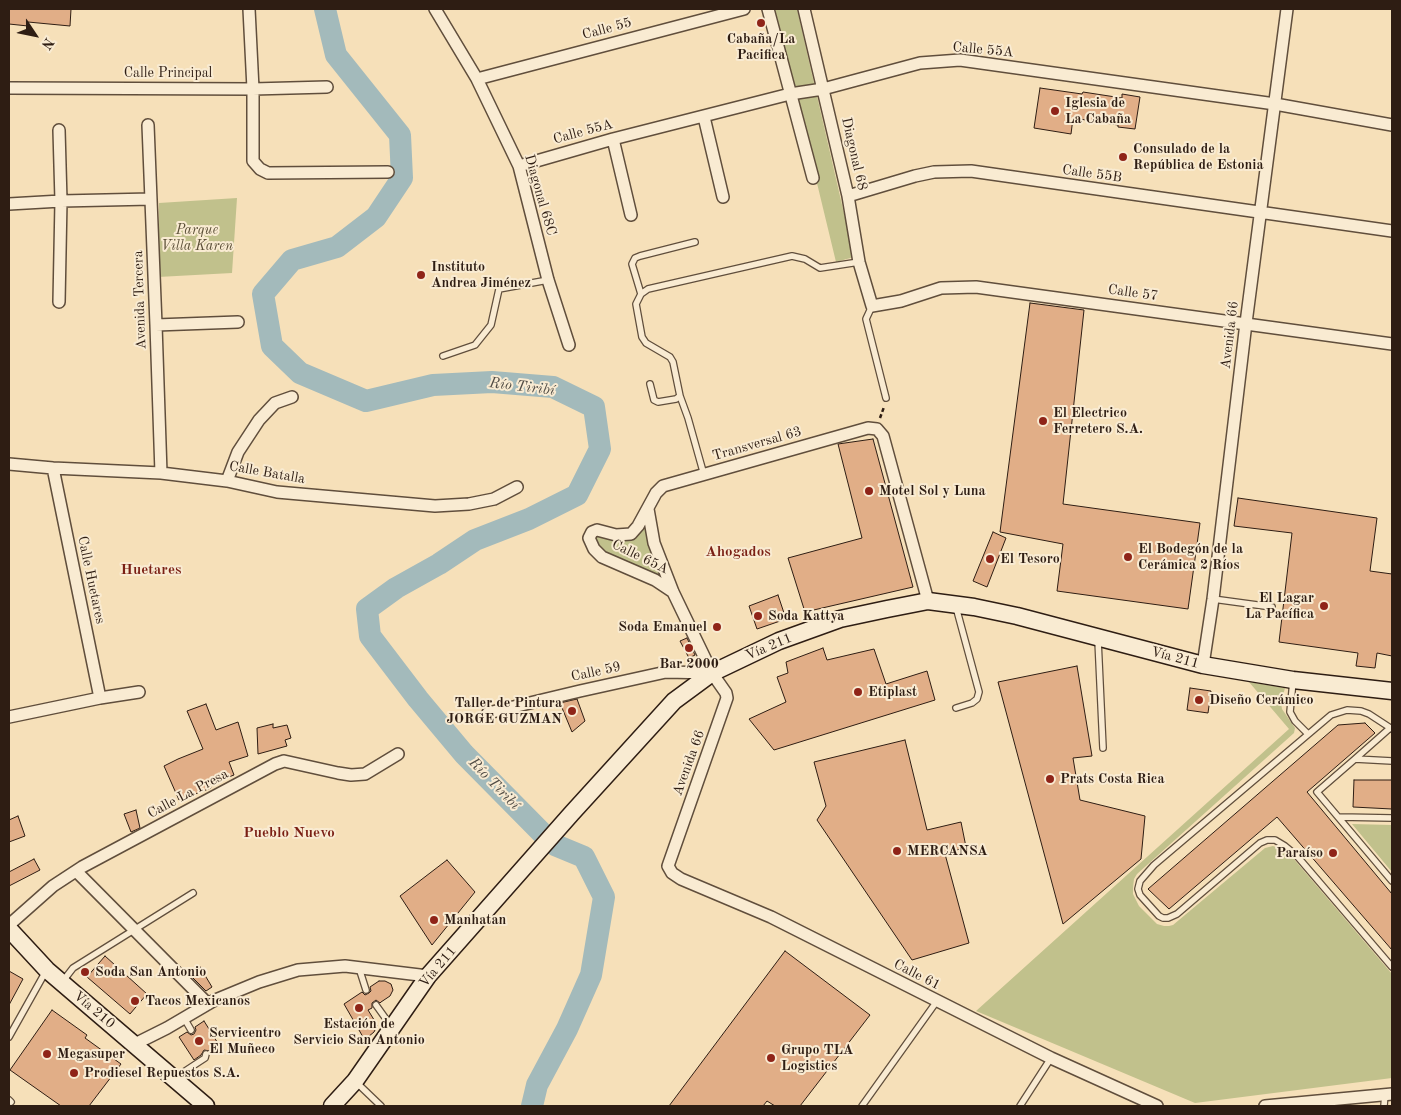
<!DOCTYPE html>
<meta charset="utf-8">
<style>
body{margin:0}
#map{position:relative;width:1401px;height:1115px;overflow:hidden;background:#f6e0b9;font-family:"Old Standard TT",serif}
canvas{display:block}
.frame{position:absolute;inset:0;border:10px solid #2e1d13;pointer-events:none}
.north{position:absolute;left:10px;top:10px;width:50px;height:50px;-webkit-text-stroke:4px #f9ebd2;paint-order:stroke;rotate:124deg;font-size:14px;font-weight:700;line-height:20px;text-align:center;color:#2e1d13}
.north::after{content:'';display:block;margin:auto;width:18px;height:22px;background:#2e1d13;clip-path:polygon(50% 0,100% 100%,50% 72%,0 100%)}
</style>
<div id="map">
<canvas width="1401" height="1115"></canvas>
<div class="frame"></div>
<div class="north">N</div>
</div>
<script>
const ctx = document.querySelector('canvas').getContext('2d');
ctx.lineJoin = 'round';
function paint(path, color) { ctx.fillStyle = color; ctx.fill(path, 'evenodd'); }
const shape = rows => new Path2D(rows.map(r => 'M' + r).join(''));
function strokePath(path, color, width, dash) { ctx.strokeStyle = color; ctx.lineWidth = width; ctx.lineCap = dash ? 'butt' : 'round'; ctx.setLineDash(dash || []); ctx.stroke(path); }
function drawText(font, color, halo, rows, align = 'center') {
  ctx.font = font + ' "Old Standard TT",serif'; ctx.lineWidth = 4; ctx.setLineDash([]); ctx.textBaseline = 'middle'; ctx.strokeStyle = halo; ctx.fillStyle = color; for (const [text, x, y, turn = 0] of rows) {
    ctx.save(); ctx.translate(x, y); ctx.rotate((+turn || 0) * Math.PI / 180); ctx.textAlign = isNaN(turn) ? turn : align; if (halo) ctx.strokeText(text, 0, 0); ctx.fillText(text, 0, 0); ctx.restore();
  }
}
paint(shape([
 [775,9,797,9,854,257,836,262],
 [237,198,232,273,158,277,159,203],
 [645,522,665,580,598,550,594,534,615,538],
 [1249,682,1285,688,1281,703,1282,709,1295,728,1294,733,1137,874,1134,879,1133,888,1133,894,1139,906,1157,924,1164,926,1169,926,1173,925,1265,848,1273,846,1287,851,1392,974,1392,1078,1195,1103,976,1011,1289,729],
 [1352,824,1392,825,1392,872]
]), '#c1c18c');
strokePath(shape([
 [325,9,336,55,400,135,402,178,376,217,337,247,292,260,263,294,272,346,300,373,366,401,433,385,492,382,553,387,594,407,600,449,577,495,529,519,475,540,439,564,396,588,367,609,370,636,418,699,464,754,545,836],
 [532,1106,537,1085,567,1029,591,975,604,897,584,857,555,845]
]), '#a3babb', 22);
const building = shape([
 [9,9,71,9,70,26,28,22,28,26,9,24,9,9],
 [1040,88,1082,94,1083,92,1122,98,1122,94,1140,97,1135,129,1118,127,1118,125,1073,118,1071,134,1034,128,1040,88],
 [1030,303,1084,310,1063,504,1200,523,1188,609,1057,591,1063,544,1000,532,1030,303],
 [873,439,913,587,805,612,788,558,862,538,838,444,873,439],
 [1238,498,1377,518,1370,571,1392,574,1392,656,1377,653,1375,668,1356,666,1358,653,1279,642,1292,533,1234,526,1238,498],
 [993,532,1006,538,987,587,973,581,993,532],
 [778,595,786,619,757,629,749,606,778,595],
 [687,638,695,655,689,658,680,641,687,638],
 [823,648,827,660,874,649,886,684,927,671,935,700,774,750,749,719,786,702,777,677,788,673,786,662,823,648],
 [1077,666,1092,756,1073,758,1080,800,1145,816,1141,859,1063,924,998,682,1077,666],
 [1190,688,1211,691,1208,713,1187,710,1190,688],
 [577,699,585,721,572,732,560,703,577,699],
 [206,704,216,730,238,722,248,756,229,762,234,775,210,784,211,788,179,800,164,766,178,759,203,749,187,711,206,704],
 [1365,723,1375,733,1307,792,1392,894,1392,950,1277,817,1169,909,1148,889,1338,725,1365,723],
 [273,724,273,728,287,725,291,738,285,740,287,746,258,754,257,728,273,724],
 [905,740,927,830,961,822,966,847,945,854,969,943,912,960,817,820,826,806,814,762,905,740],
 [1354,780,1392,780,1392,809,1353,807,1354,780],
 [136,810,140,828,131,832,124,814,136,810],
 [18,816,25,836,9,842,9,820,18,816],
 [34,859,40,870,9,886,9,872,34,859],
 [447,860,475,892,432,945,400,896,447,860],
 [785,951,870,1015,800,1106,775,1106,767,1101,763,1106,669,1106,785,951],
 [105,956,147,994,130,1014,87,977,105,956],
 [200,967,212,987,206,991,188,973,200,967],
 [9,971,23,979,9,1005,9,971],
 [379,981,385,981,391,984,393,990,390,996,381,1002,380,1003,376,1000,372,1003,372,1008,368,1010,376,1023,377,1026,374,1032,368,1037,363,1037,344,1004,362,992,365,995,369,993,371,991,370,987,379,981],
 [52,1010,87,1035,85,1038,121,1064,89,1106,61,1106,10,1070,52,1010],
 [204,1021,219,1045,210,1051,204,1050,201,1055,194,1060,179,1037,187,1032,191,1035,194,1034,196,1030,195,1027,204,1021]
]);
paint(building, '#e1ae87');
strokePath(building, '#2e1d13', 1);
const lane = shape([
 [641,294,632,264,635,258,640,256,695,242],
 [872,306,866,319,886,398],
 [443,356,475,345,491,325,499,289,548,280],
 [650,384,654,400,658,402,676,399,680,396,673,362,670,357,646,343,642,337,636,304,641,294,648,289,792,256,805,259,820,268,859,262],
 [680,396,688,418,704,475],
 [1213,599,1272,607],
 [956,607,979,692,977,699,972,703,956,708],
 [1098,640,1103,748],
 [1293,681,1290,712,1295,721,1308,734],
 [1392,729,1369,714,1361,711,1347,710,1331,715,1154,865,1140,881,1138,889,1140,895,1159,916,1163,918,1168,918,1177,914,1260,843,1267,840,1275,840,1285,846,1297,856,1392,967],
 [1355,759,1390,728],
 [1392,761,1355,759,1317,792,1392,881],
 [1339,817,1392,818],
 [359,968,366,990],
 [63,981,73,968,193,893],
 [376,1005,391,1026],
 [184,1018,191,1030],
 [9,1037,46,971],
 [176,1077,205,1058,206,1054],
 [357,1083,381,1106],
 [9,1100,11,1102],
 [862,1106,937,1001],
 [1020,1106,1051,1058],
 [1384,1106,1385,1094]
]);
const street = shape([
 [249,9,253,89,253,161,260,169,268,173,388,172],
 [435,9,477,79,519,166,548,280,569,345],
 [768,9,813,178],
 [804,9,848,196,859,262,872,306,901,301,941,288,976,287,1392,344],
 [477,79,744,9],
 [9,88,253,89,327,87],
 [704,117,723,197],
 [148,125,156,325,161,473],
 [59,130,61,201,59,302],
 [613,139,631,215],
 [519,166,613,139,790,94,823,89,920,63,960,60,1275,104,1392,125],
 [848,196,915,176,934,172,971,171,1392,231],
 [9,204,61,201,151,199],
 [156,325,238,322],
 [9,464,53,468,161,473,227,481,277,492,435,506,469,504,494,499,517,487],
 [53,468,100,698],
 [227,481,238,452,259,420,275,403,292,397],
 [648,509,654,543,673,592,712,673,726,693,727,698,668,866,672,873,681,879,771,917,1051,1058,1157,1106],
 [673,592,655,580,602,557,594,549,589,538,592,532,597,530,616,535,631,534,638,526,656,493,663,486,868,428,877,429,883,436,928,601],
 [1203,665,1213,599,1246,323,1287,9],
 [488,713,580,691,666,672,712,673],
 [9,717,100,698,139,692],
 [76,871,208,1004],
 [9,925,53,886,82,867,275,764,284,761,338,773,351,775,365,774,398,754],
 [135,1044,167,1028,213,1001,259,982,298,970,345,966,428,976],
 [1265,1106,1392,1094]
]);
const secondary = shape([
 [9,929,47,970,206,1106],
 [332,1106,355,1081,428,976,572,813,674,701,712,673,779,641,840,619,887,609,928,601,974,607,1017,616,1203,665,1293,680,1392,691]
]);
strokePath(lane, '#604e3c', 8);
strokePath(street, '#604e3c', 14);
strokePath(secondary, '#2e1d13', 19);
strokePath(shape([
 [880,418,884,407]
]), '#2e1d13', 2.5, [4, 2.5]);
strokePath(lane, '#f9ebd2', 5.5);
strokePath(street, '#f9ebd2', 11);
strokePath(secondary, '#f9ebd2', 16);
for (const [x, y, r, color] of [
 [761,23,5,"#8f2418"],
 [1055,111,5,"#8f2418"],
 [1123,157,5,"#8f2418"],
 [421,275,5,"#8f2418"],
 [1043,421,5,"#8f2418"],
 [869,491,5,"#8f2418"],
 [1128,557,5,"#8f2418"],
 [990,559,5,"#8f2418"],
 [1324,606,5,"#8f2418"],
 [758,616,5,"#8f2418"],
 [717,627,5,"#8f2418"],
 [689,648,5,"#8f2418"],
 [858,692,5,"#8f2418"],
 [1199,700,5,"#8f2418"],
 [572,711,5,"#8f2418"],
 [1050,779,5,"#8f2418"],
 [897,851,5,"#8f2418"],
 [1333,853,5,"#8f2418"],
 [434,920,5,"#8f2418"],
 [85,972,5,"#8f2418"],
 [135,1001,5,"#8f2418"],
 [359,1008,5,"#8f2418"],
 [199,1041,5,"#8f2418"],
 [47,1054,5,"#8f2418"],
 [771,1058,5,"#8f2418"],
 [74,1073,5,"#8f2418"]
]) { const dot = new Path2D(); dot.arc(x, y, r, 0, 2 * Math.PI); ctx.fillStyle = color; ctx.fill(dot); strokePath(dot, '#f9ebd2', 2); }
drawText('14px', '#2e1d13', '#f9ebd2', [
 ["Calle 55",607,29,-15],
 ["Calle 55A",983,50,5],
 ["Calle Principal",168,73],
 ["Calle 55A",583,132,-15],
 ["Diagonal 68",854,154,77],
 ["Calle 55B",1092,174,8],
 ["Diagonal 68C",540,195,74],
 ["Calle 57",1133,293,8],
 ["Avenida Tercera",140,300,-92],
 ["Avenida 66",1230,335,-83],
 ["Transversal 63",757,444,-16],
 ["Calle Batalla",267,473,10],
 ["Calle 65A",640,557,26],
 ["Calle Huetares",91,580,78],
 ["Vía 211",769,647,-23],
 ["Vía 211",1175,658,15],
 ["Calle 59",596,672,-12],
 ["Avenida 66",689,763,-70],
 ["Calle La Presa",188,794,-28],
 ["Vía 211",438,967,-50],
 ["Calle 61",917,975,27],
 ["Vía 210",94,1010,40]
]);
drawText('bold 14px', '#2e1d13', '#f9ebd2', [
 ["Cabaña/La",761,39,"center"],
 ["Pacifica",761,55,"center"],
 ["Iglesia de",1065,103],
 ["La Cabaña",1065,119],
 ["Consulado de la",1133,149],
 ["República de Estonia",1133,165],
 ["Instituto",431,267],
 ["Andrea Jiménez",431,283],
 ["El Electrico",1053,413],
 ["Ferretero S.A.",1053,429],
 ["Motel Sol y Luna",879,491],
 ["El Bodegón de la",1138,549],
 ["Cerámica 2 Ríos",1138,565],
 ["El Tesoro",1000,559],
 ["El Lagar",1314,598,"right"],
 ["La Pacífica",1314,614,"right"],
 ["Soda Kattya",768,616],
 ["Soda Emanuel",707,627,"right"],
 ["Bar 2000",689,664,"center"],
 ["Etiplast",868,692],
 ["Diseño Cerámico",1209,700],
 ["Taller de Pintura",562,703,"right"],
 ["JORGE GUZMAN",562,719,"right"],
 ["Prats Costa Rica",1060,779],
 ["MERCANSA",907,851],
 ["Paraíso",1323,853,"right"],
 ["Manhatan",444,920],
 ["Soda San Antonio",95,972],
 ["Tacos Mexicanos",145,1001],
 ["Estación de",359,1024,"center"],
 ["Servicio San Antonio",359,1040,"center"],
 ["Servicentro",209,1033],
 ["El Muñeco",209,1049],
 ["Grupo TLA",781,1050],
 ["Logistics",781,1066],
 ["Megasuper",57,1054],
 ["Prodiesel Repuestos S.A.",84,1073]
], 'left');
drawText('italic 14px', '#5a4e37', '#f9ebd2', [
 ["Parque",197,230],
 ["Villa Karen",197,246]
]);
drawText('italic 15px', '#514c45', '#f9ebd2', [
 ["Río Tiribí",522,387,7],
 ["Río Tiribí",494,784,46]
]);
drawText('bold 15px', '#7a1f14', '#f9ebd2', [
 ["Ahogados",738,552],
 ["Huetares",151,570],
 ["Pueblo Nuevo",289,833]
]);
</script>
